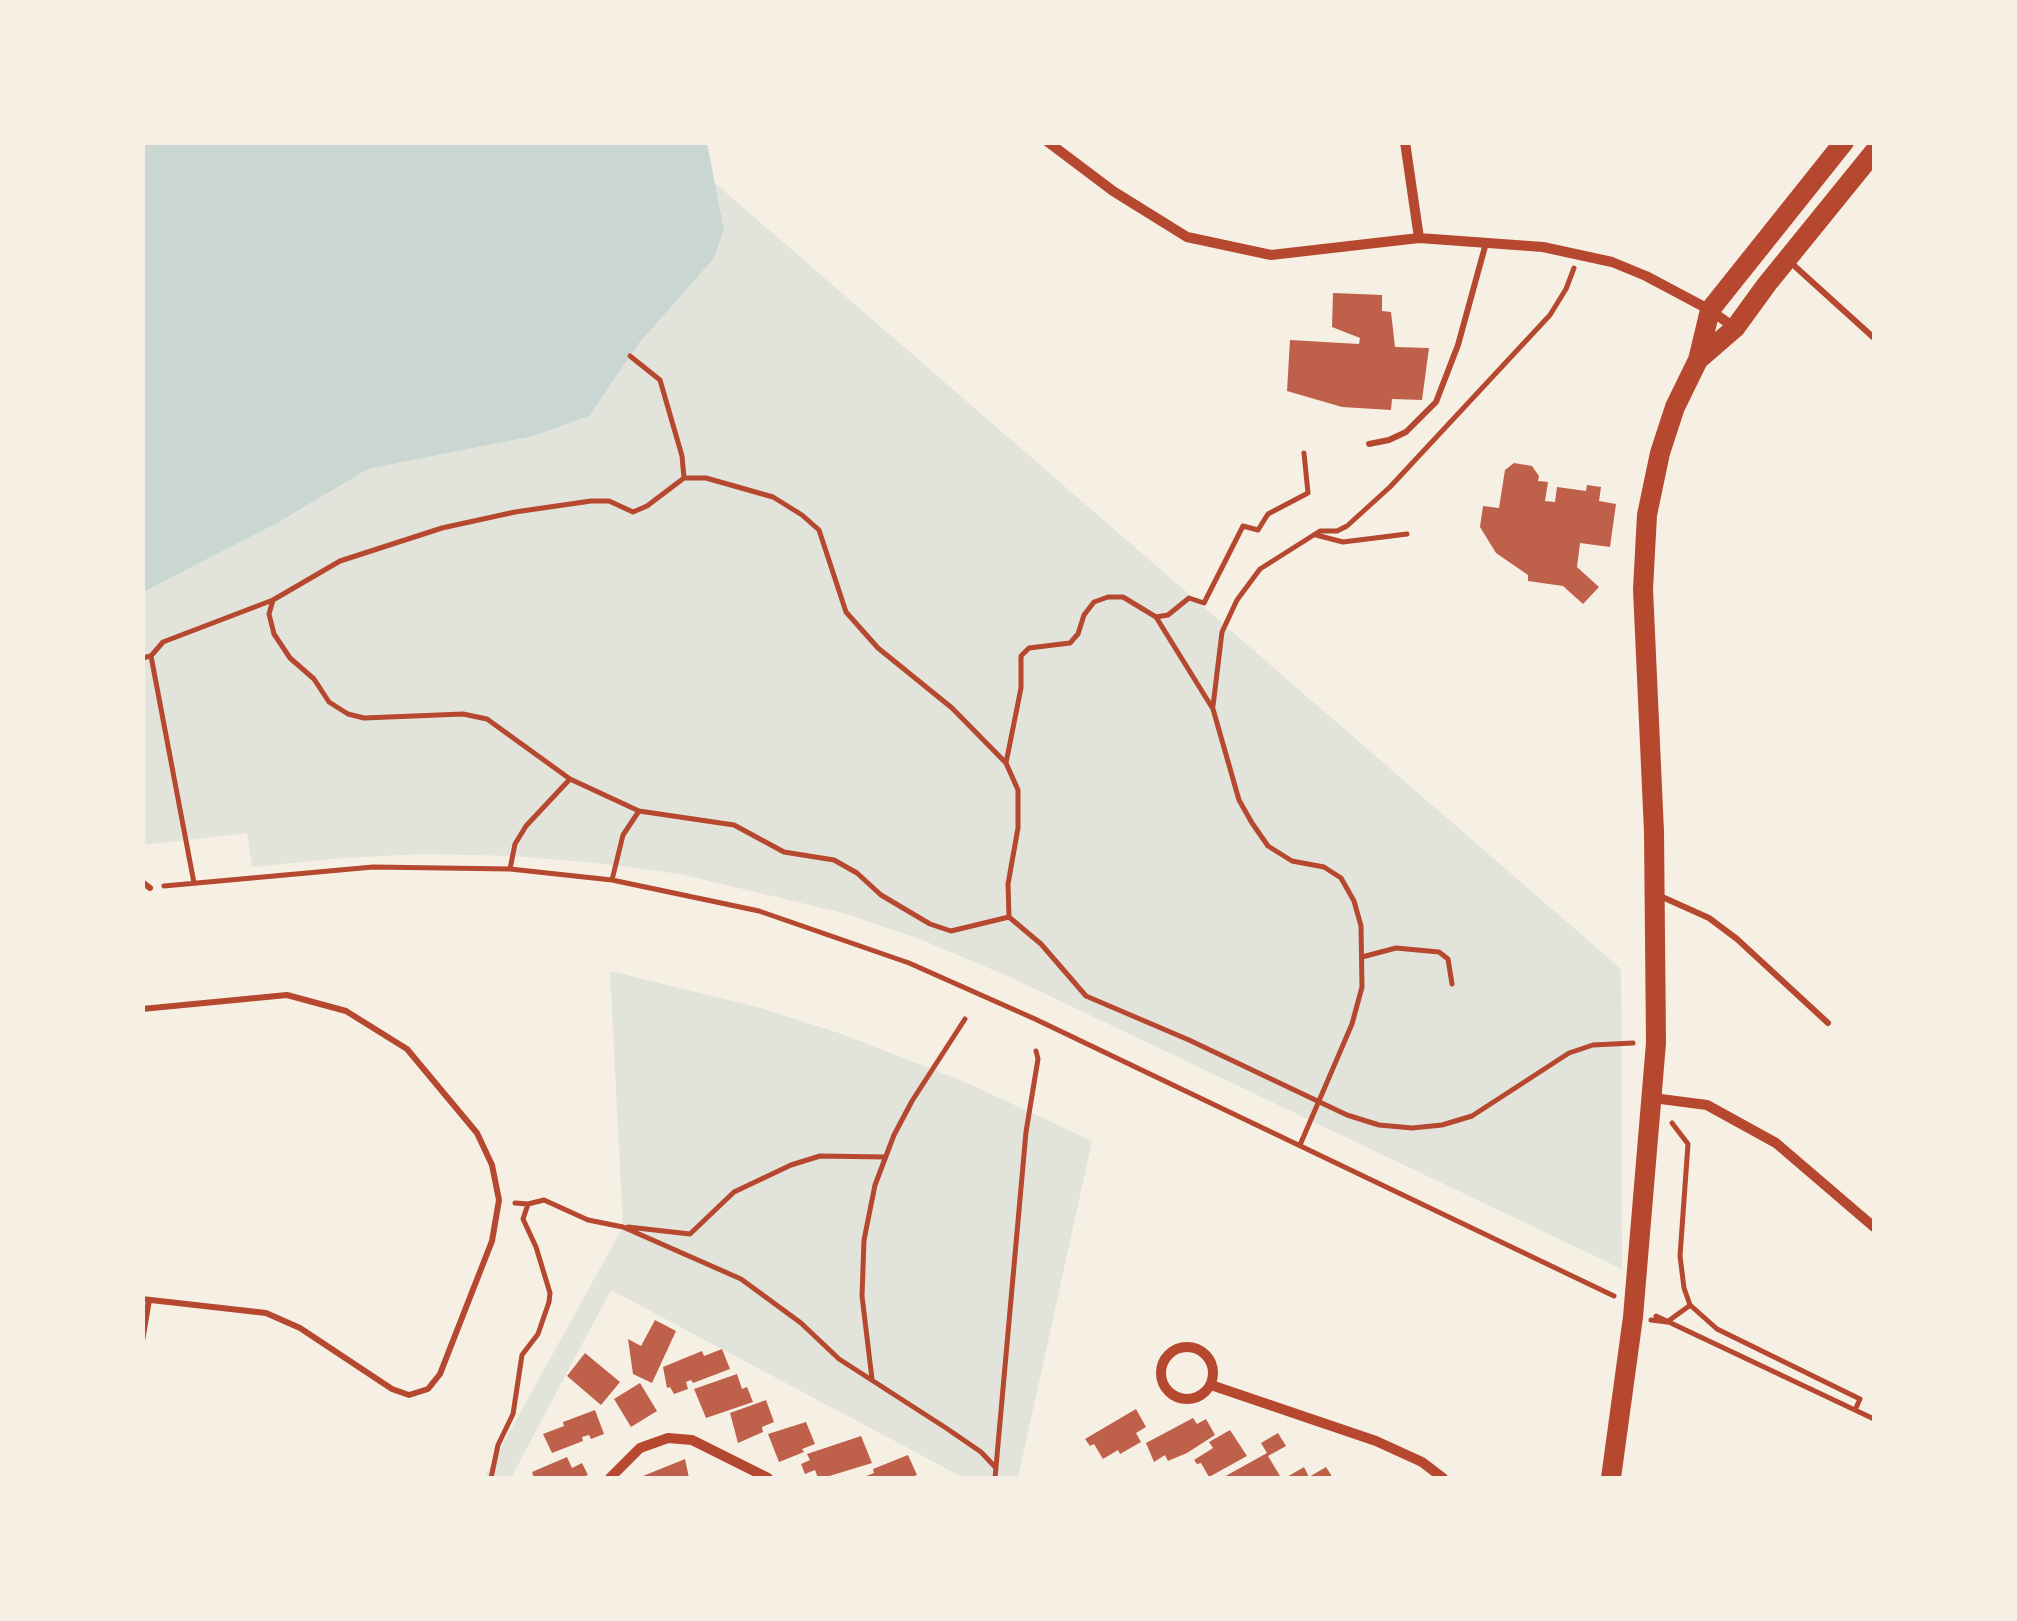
<!DOCTYPE html>
<style>
body{margin:0}
#map{position:relative;width:2017px;height:1621px;overflow:hidden;background:#f6efe4;font-family:Roboto,sans-serif}
canvas{display:block}
.frame{position:absolute;inset:0;border:145px solid #f6efe4;pointer-events:none}
</style>
<div id="map">
<canvas width="2017" height="1621"></canvas>
<div class="frame"></div>
</div>
<script>
const ctx = document.querySelector('canvas').getContext('2d');
ctx.lineJoin = 'round';
function paint(path, color) { ctx.fillStyle = color; ctx.fill(path, 'evenodd'); }
const shape = rows => new Path2D(rows.map(r => 'M' + r).join(''));
function strokePath(path, color, width, dash) { ctx.strokeStyle = color; ctx.lineWidth = width; ctx.lineCap = dash ? 'butt' : 'round'; ctx.setLineDash(dash || []); ctx.stroke(path); }
paint(shape([
 [715,183,1621,969,1622,1269,1012,978,922,940,847,914,680,874,596,863,513,856,424,854,342,858,252,867,247,833,143,845,143,592,279,522,368,469,534,436,589,416,639,343,724,229],
 [610,971,761,1008,839,1033,965,1082,1092,1141,1018,1478,964,1478,611,1290,511,1478,484,1478,623,1227]
]), '#e2e4dc');
paint(shape([
 [143,143,707,143,724,229,714,258,639,343,589,416,534,436,368,469,279,522,143,592]
]), '#c9d6d2');
paint(shape([
 [1333,293,1382,295,1382,311,1391,312,1395,347,1429,348,1422,400,1392,399,1391,410,1342,407,1287,391,1290,340,1359,344,1360,338,1332,327],
 [1514,463,1532,466,1539,476,1538,481,1548,482,1545,501,1555,502,1557,487,1586,491,1587,485,1601,487,1599,501,1616,504,1610,547,1580,543,1577,567,1599,587,1583,604,1563,586,1528,581,1528,575,1496,553,1480,527,1483,506,1499,508,1505,470],
 [655,1320,676,1331,652,1383,633,1374,628,1339,641,1346],
 [722,1349,730,1369,693,1383,691,1380,686,1382,688,1389,674,1394,670,1387,667,1388,663,1367,702,1351,704,1356],
 [585,1353,620,1382,601,1405,567,1376],
 [737,1374,742,1389,747,1387,753,1402,706,1418,694,1389],
 [640,1383,657,1411,631,1427,614,1399],
 [766,1400,774,1422,762,1427,763,1432,738,1443,730,1413],
 [1136,1409,1146,1427,1136,1433,1141,1442,1120,1454,1118,1450,1103,1459,1094,1444,1090,1446,1085,1439],
 [595,1410,604,1434,591,1439,589,1435,582,1437,583,1441,552,1453,543,1434,564,1426,563,1422],
 [1193,1418,1197,1424,1206,1419,1215,1435,1187,1453,1168,1461,1165,1455,1154,1462,1146,1443],
 [806,1422,815,1444,802,1449,804,1452,779,1462,768,1434],
 [1230,1430,1247,1456,1209,1477,1201,1463,1197,1464,1194,1460,1213,1448,1209,1442],
 [1278,1433,1286,1446,1268,1456,1280,1476,1222,1478,1267,1453,1261,1443],
 [861,1436,872,1463,823,1478,818,1478,815,1470,805,1474,801,1464,810,1460,807,1454],
 [908,1455,917,1475,908,1478,861,1478,874,1473,873,1469],
 [567,1457,572,1468,582,1463,588,1475,579,1478,534,1478,532,1472],
 [685,1459,689,1478,644,1478,643,1476],
 [1304,1467,1309,1477,1326,1467,1333,1478,1285,1478]
]), '#bf614a');
strokePath(shape([
 [630,356,660,380,682,456,684,478],
 [1316,535,1343,542,1407,534],
 [273,600,340,561,442,528,515,512,591,501,609,501,633,512,647,506,684,478,706,478,773,497,802,515,819,530,846,612,878,648,952,708,1006,763,1018,790,1018,828,1008,884,1009,917],
 [1156,617,1213,709,1239,800,1252,823,1268,846,1292,861,1324,867,1341,878,1354,901,1361,926,1362,987,1352,1024,1300,1145],
 [151,656,194,883],
 [142,658,151,656,163,642,273,600,269,614,274,634,290,658,314,679,329,702,348,714,364,718,463,714,487,719,570,779,639,811,734,825,784,852,834,860,857,873,881,895,930,924,951,931,1009,917,1041,944,1086,996,1189,1040,1347,1115,1379,1125,1412,1128,1442,1125,1472,1116,1569,1053,1593,1045,1633,1043],
 [1213,706,1222,632,1237,600,1260,569,1320,531,1337,531,1347,526,1390,487,1550,315,1566,289,1574,268],
 [1006,763,1021,688,1021,656,1029,648,1070,643,1078,634,1084,615,1094,602,1108,597,1123,597,1156,617,1168,615,1189,598,1204,603,1243,526,1258,530,1268,514,1308,493,1304,453],
 [510,869,515,844,526,826,570,779],
 [612,880,623,835,639,811],
 [164,886,373,867,510,869,612,880,759,911,909,963,1035,1019,1614,1296],
 [1362,957,1396,948,1439,952,1448,959,1452,984],
 [1672,1123,1688,1144,1680,1256,1684,1288,1690,1305,1717,1329,1860,1399,1855,1410],
 [515,1203,528,1204,544,1200,588,1220,623,1227,741,1279,801,1323,839,1359,946,1428,981,1452,996,1468],
 [628,1227,690,1234,734,1192,791,1165,820,1156,885,1157],
 [1656,1316,1874,1419],
 [1651,1320,1667,1322,1689,1306],
 [872,1379,862,1296,864,1240,875,1185,894,1135,912,1101,965,1019],
 [491,1478,498,1445,513,1414,522,1355,538,1334,549,1302,550,1293,536,1247,523,1219,528,1204],
 [995,1478,1026,1132,1038,1059,1036,1051]
]), '#b5482f', 5);
strokePath(shape([
 [1789,261,1874,338],
 [1369,444,1389,440,1406,432,1436,402,1458,345,1486,243],
 [142,882,150,888],
 [1660,896,1709,918,1737,939,1828,1023],
 [142,1009,287,995,346,1011,407,1049,477,1133,492,1165,499,1200,492,1241,440,1374,428,1389,409,1395,392,1389,300,1328,266,1313,142,1299],
 [142,1341,149,1300]
]), '#b5482f', 6);
strokePath(shape([
 [1048,142,1113,191,1187,237,1271,255,1419,238,1543,247,1612,262,1646,276,1710,310,1735,328],
 [1405,142,1419,238],
 [1653,1098,1707,1105,1776,1143,1874,1227],
 '1161 1373a26 26 0 1 1 52 0a26 26 0 1 1-52 0Z',
 [1211,1385,1376,1441,1422,1462,1443,1478],
 [610,1478,640,1448,668,1438,692,1440,768,1478]
]), '#b5482f', 10);
strokePath(shape([
 [1698,360,1735,328,1767,284,1874,152],
 [1611,1478,1633,1317,1656,1043,1654,832,1643,589,1647,515,1660,453,1675,407,1698,360,1710,310,1844,142]
]), '#b5482f', 20);
</script>
